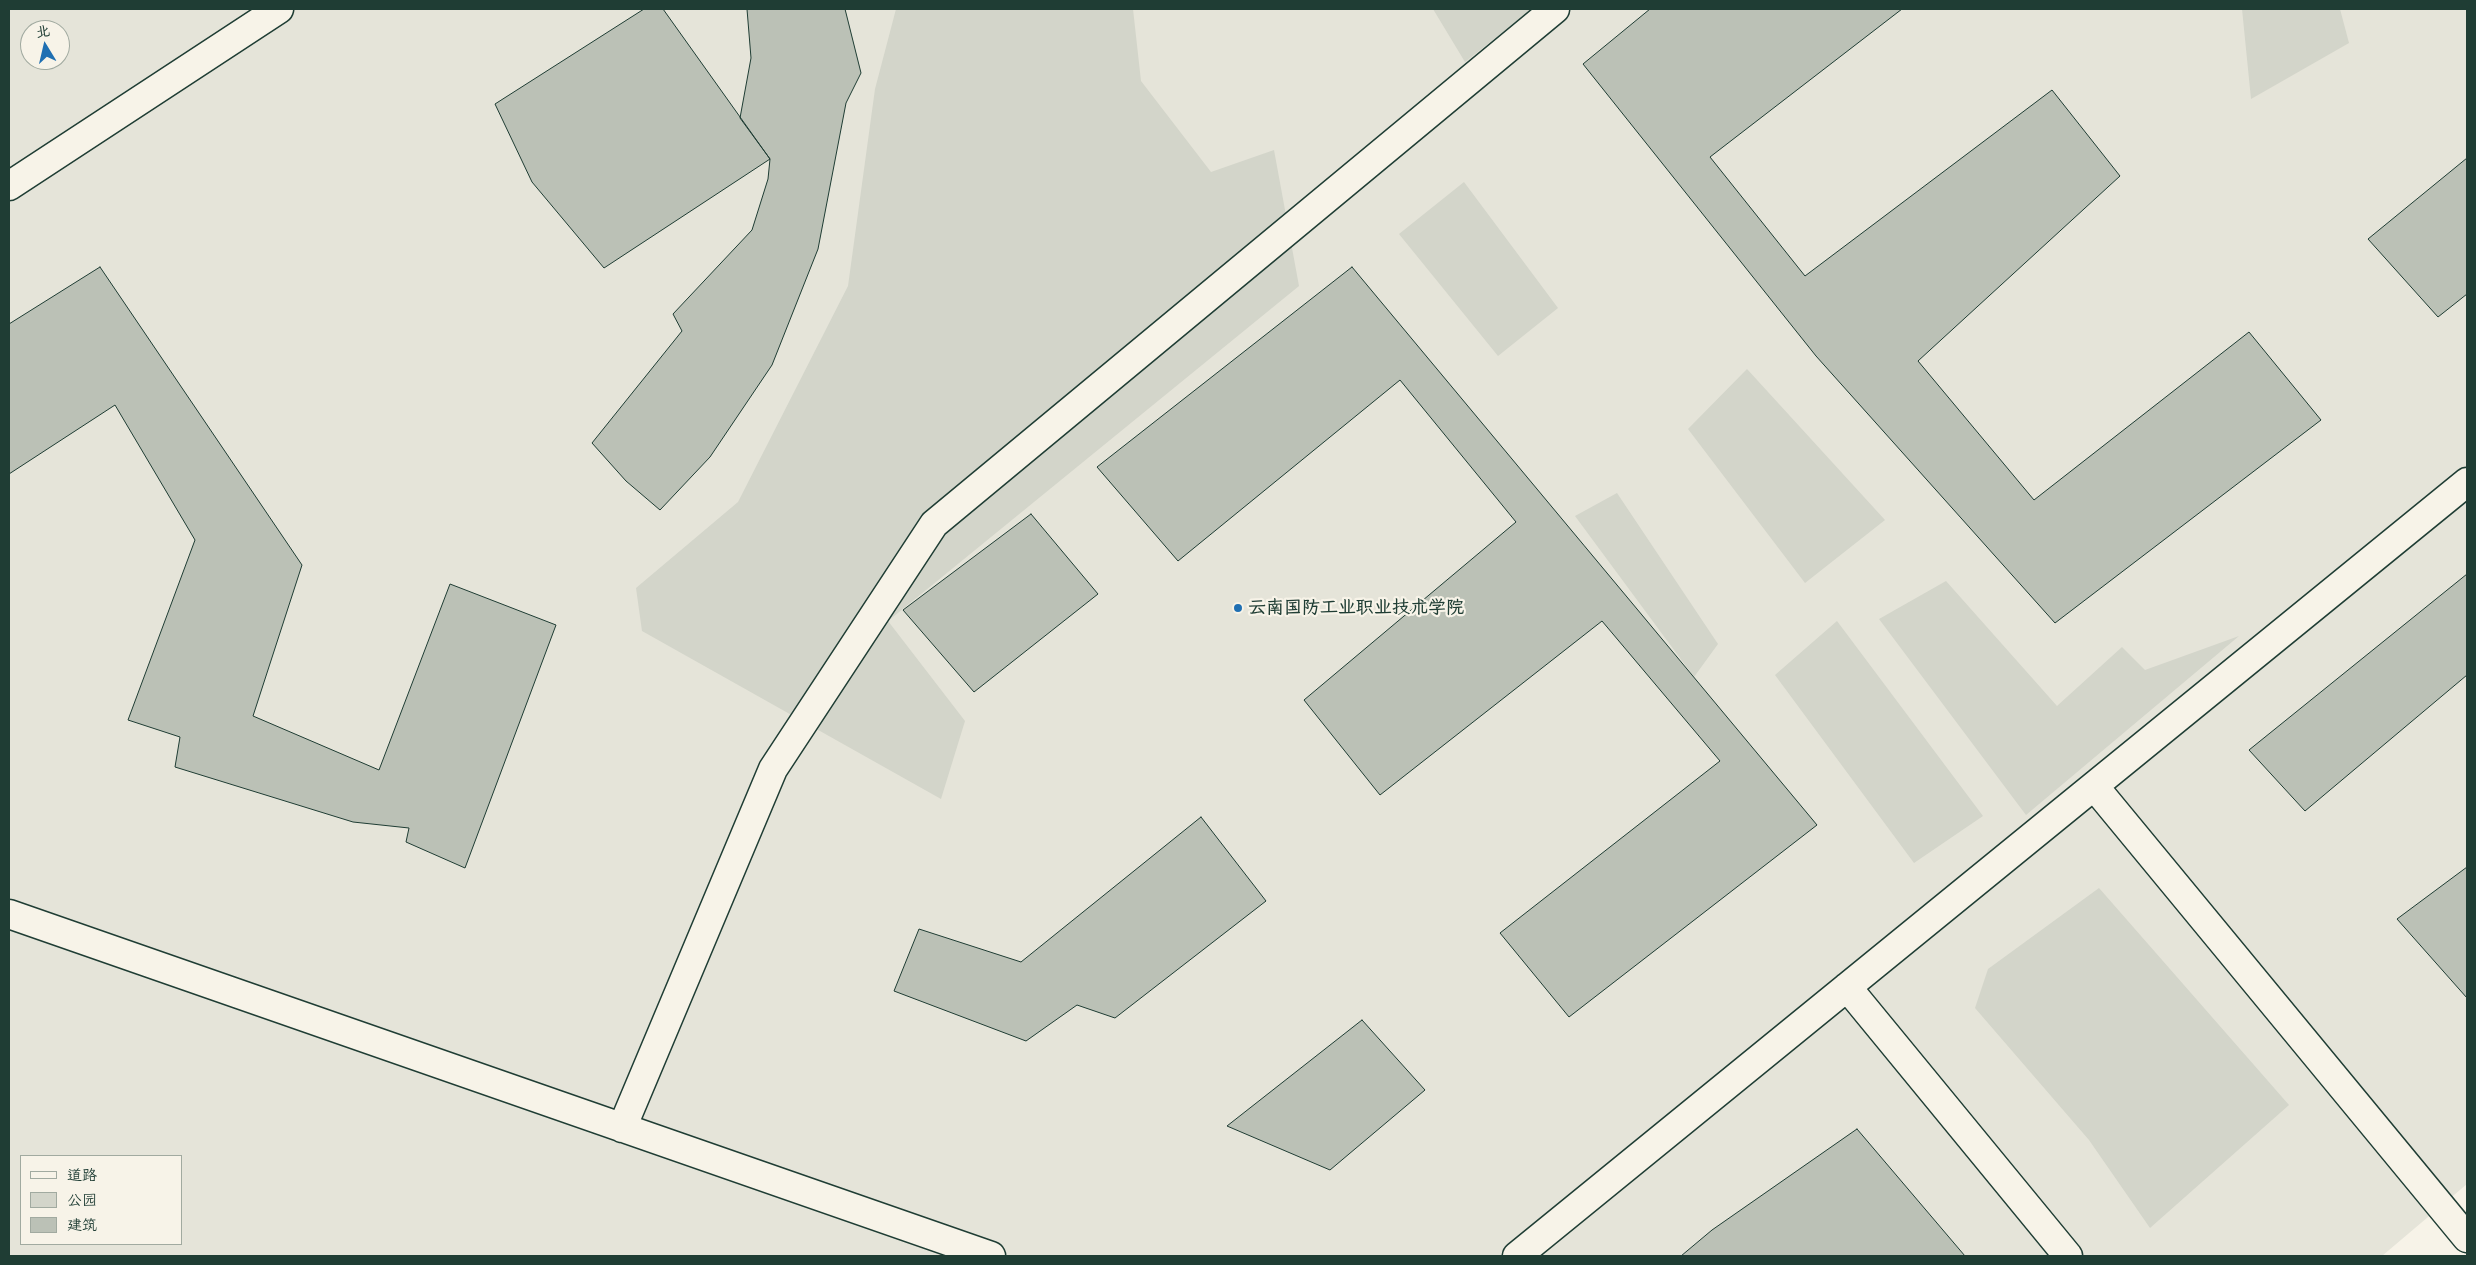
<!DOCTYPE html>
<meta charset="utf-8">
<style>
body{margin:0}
#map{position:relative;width:2476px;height:1265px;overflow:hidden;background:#f7f3e8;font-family:Delius,"LXGW WenKai TC",sans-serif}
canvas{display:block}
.frame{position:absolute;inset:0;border:10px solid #1f3d34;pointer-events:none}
.legend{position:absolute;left:20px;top:1155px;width:162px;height:90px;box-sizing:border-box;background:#f7f3e8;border:1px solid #a1aaa0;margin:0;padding:6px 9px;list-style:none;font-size:15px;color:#1f3d34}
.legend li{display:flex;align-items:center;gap:10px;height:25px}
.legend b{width:25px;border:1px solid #a1aaa0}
.north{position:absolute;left:20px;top:20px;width:50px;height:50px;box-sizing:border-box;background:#f7f3e8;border:1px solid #a1aaa0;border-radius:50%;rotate:351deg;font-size:14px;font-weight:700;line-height:20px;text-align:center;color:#1f3d34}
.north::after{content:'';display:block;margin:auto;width:18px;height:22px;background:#1f6fb2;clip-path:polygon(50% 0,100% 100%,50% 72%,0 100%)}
</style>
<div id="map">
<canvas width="2476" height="1265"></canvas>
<div class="frame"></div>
<ul class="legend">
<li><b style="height:6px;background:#f7f3e8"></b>道路</li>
<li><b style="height:14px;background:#d3d5ca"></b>公园</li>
<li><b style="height:14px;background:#bbc1b6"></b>建筑</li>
</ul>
<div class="north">北</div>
</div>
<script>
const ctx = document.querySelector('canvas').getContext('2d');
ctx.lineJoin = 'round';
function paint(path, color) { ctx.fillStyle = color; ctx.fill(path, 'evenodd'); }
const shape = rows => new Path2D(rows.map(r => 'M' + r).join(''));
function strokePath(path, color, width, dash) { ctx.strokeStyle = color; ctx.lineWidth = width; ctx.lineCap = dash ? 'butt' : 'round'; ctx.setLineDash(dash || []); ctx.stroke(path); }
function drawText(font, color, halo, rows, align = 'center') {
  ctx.font = font + ' Delius,"LXGW WenKai TC",sans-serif'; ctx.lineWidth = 4.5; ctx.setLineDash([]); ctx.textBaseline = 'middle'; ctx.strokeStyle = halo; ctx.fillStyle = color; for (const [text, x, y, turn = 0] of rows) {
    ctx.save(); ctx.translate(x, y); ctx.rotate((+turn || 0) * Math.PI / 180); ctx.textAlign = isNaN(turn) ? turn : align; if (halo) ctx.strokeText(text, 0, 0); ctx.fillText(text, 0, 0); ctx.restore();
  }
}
paint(shape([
 [9,9,2467,9,2467,1184,2382,1256,9,1256],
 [30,30,60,30,60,60,30,60],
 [21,1156,181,1156,181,1244,21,1244]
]), '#e5e4d9');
paint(shape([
 [896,9,1133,9,1141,81,1211,172,1274,150,1299,286,888,621,965,721,941,799,642,631,636,588,738,502,848,286,875,89],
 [1433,9,1532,9,1465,62],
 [2242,9,2340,9,2349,43,2251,99],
 [1464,182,1558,308,1498,356,1399,234],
 [1747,369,1885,520,1805,583,1688,429],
 [1617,493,1718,644,1694,677,1575,516],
 [1946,581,2057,706,2122,647,2145,670,2239,636,2026,815,1879,619],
 [1837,621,1983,816,1914,863,1775,675],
 [2099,888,2289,1105,2150,1228,2089,1140,1975,1008,1988,969]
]), '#d3d5ca');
const building = shape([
 [644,9,663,9,770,159,604,268,532,182,495,104,644,9],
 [747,9,845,9,861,73,846,103,818,249,772,365,710,457,660,510,626,481,592,443,682,331,673,314,752,230,768,179,770,159,740,118,751,58,747,9],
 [1650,9,1902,9,1710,157,1805,276,2052,90,2120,176,1918,361,2034,500,2249,332,2321,420,2055,623,1816,356,1583,64,1650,9],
 [2467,158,2467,294,2438,317,2368,239,2467,158],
 [100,267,302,565,253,716,379,770,450,584,556,625,465,868,406,842,409,828,353,822,175,767,180,737,128,720,195,540,115,405,9,474,9,324,100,267],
 [1352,267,1817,825,1569,1017,1500,933,1720,761,1602,621,1380,795,1304,700,1516,522,1400,380,1178,561,1097,467,1352,267],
 [1031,514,1098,594,974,692,903,610,1031,514],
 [2467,574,2467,675,2305,811,2249,750,2467,574],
 [1201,817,1266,901,1115,1018,1077,1005,1026,1041,894,991,919,929,1021,962,1201,817],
 [2467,867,2467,998,2397,919,2467,867],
 [1362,1020,1425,1090,1330,1170,1227,1126,1362,1020],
 [1857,1129,1965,1256,1681,1256,1712,1230,1857,1129]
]);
paint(building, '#bbc1b6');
strokePath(building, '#1f3d34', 1);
const street = shape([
 [9,186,279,9],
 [2094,786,2467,1238],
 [9,914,991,1256],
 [1847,987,2068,1256],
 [622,1128,773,769,934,524,1555,9],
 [1517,1256,2467,482]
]);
strokePath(street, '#1f3d34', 31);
strokePath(street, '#f7f3e8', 28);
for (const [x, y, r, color] of [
 [1238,608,5,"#1f6fb2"]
]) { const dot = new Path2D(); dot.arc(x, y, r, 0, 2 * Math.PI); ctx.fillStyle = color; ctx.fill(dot); strokePath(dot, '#f7f3e8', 2); }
drawText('bold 18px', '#1f3d34', '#f7f3e8', [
 ["云南国防工业职业技术学院",1248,608]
], 'left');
</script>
